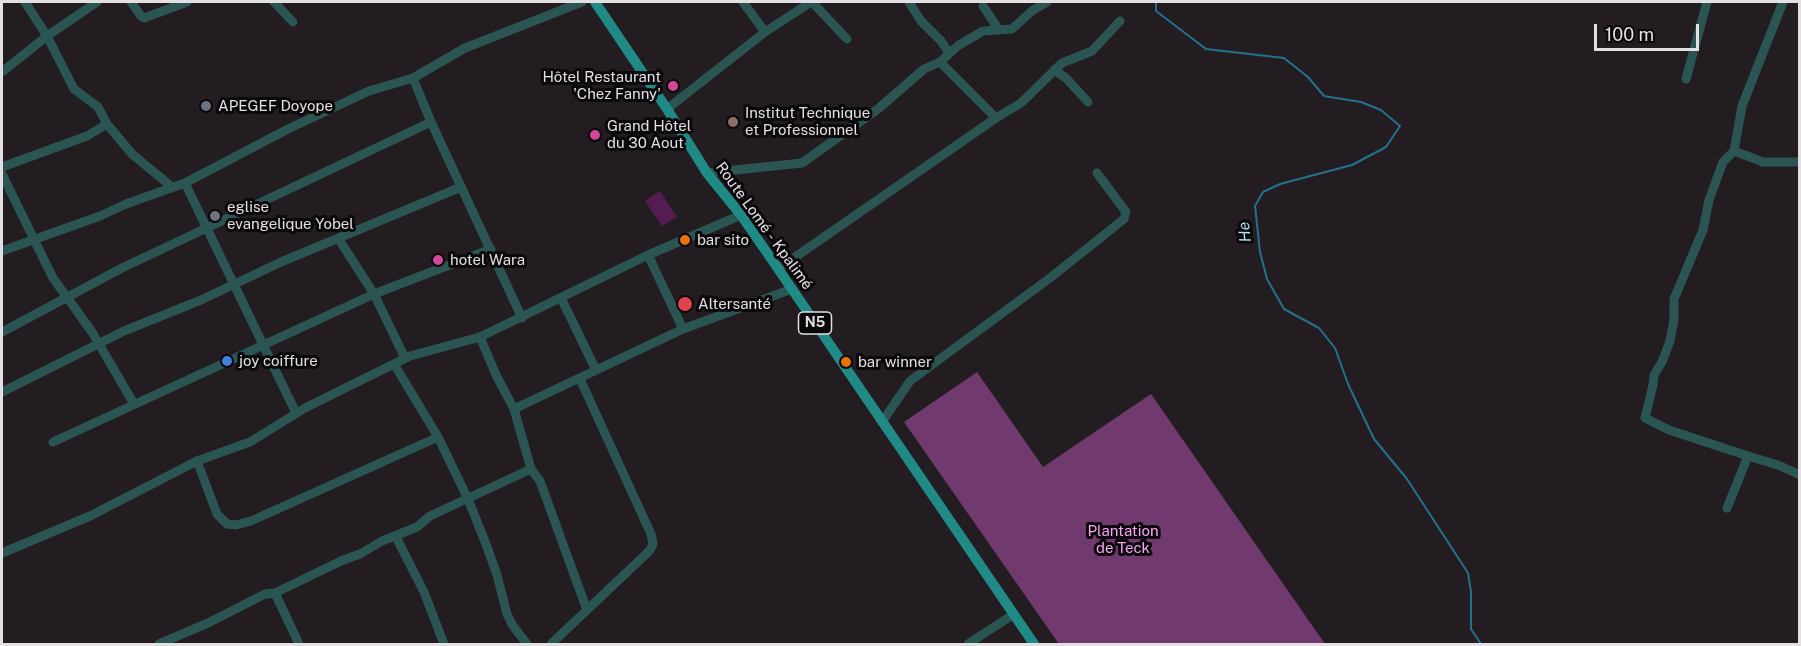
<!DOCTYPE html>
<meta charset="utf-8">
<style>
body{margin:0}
#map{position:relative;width:1801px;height:646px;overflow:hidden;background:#231d22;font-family:"Public Sans",sans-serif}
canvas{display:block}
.frame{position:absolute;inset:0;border:3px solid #e3dfe3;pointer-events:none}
.scale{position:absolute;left:1594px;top:24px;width:105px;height:27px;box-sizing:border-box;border:3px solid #e3dfe3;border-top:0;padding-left:8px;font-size:18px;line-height:21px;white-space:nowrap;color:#e3dfe3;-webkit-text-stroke:4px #0a080a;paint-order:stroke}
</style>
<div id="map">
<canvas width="1801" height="646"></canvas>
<div class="frame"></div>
<div class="scale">100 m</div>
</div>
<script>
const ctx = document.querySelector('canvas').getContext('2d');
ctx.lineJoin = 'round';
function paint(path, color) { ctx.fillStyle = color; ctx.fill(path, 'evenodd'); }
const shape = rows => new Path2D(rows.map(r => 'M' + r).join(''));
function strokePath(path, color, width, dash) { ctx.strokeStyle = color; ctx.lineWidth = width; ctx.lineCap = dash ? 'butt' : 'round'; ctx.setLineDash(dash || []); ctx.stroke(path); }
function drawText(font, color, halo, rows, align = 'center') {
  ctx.font = font + ' "Public Sans",sans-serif'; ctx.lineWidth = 6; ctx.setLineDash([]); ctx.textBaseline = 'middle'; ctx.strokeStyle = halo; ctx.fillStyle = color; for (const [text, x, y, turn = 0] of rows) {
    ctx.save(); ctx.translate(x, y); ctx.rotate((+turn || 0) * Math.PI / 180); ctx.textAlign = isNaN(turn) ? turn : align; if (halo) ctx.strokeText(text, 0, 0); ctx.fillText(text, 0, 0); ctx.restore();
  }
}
paint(shape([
 [660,191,677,217,662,226,645,201]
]), '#531d52');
paint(shape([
 [977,372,1043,467,1151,394,1325,644,1059,644,904,422]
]), '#713a6f');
strokePath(shape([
 [1156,2,1156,11,1206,49,1284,58,1308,77,1324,96,1361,102,1381,110,1400,126,1386,147,1352,165,1280,184,1263,192,1255,206,1260,252,1267,279,1284,309,1319,328,1335,348,1348,384,1374,439,1407,479,1468,573,1471,592,1471,629,1481,644]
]), '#22728e', 2);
strokePath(shape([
 [25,2,47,36,74,89,98,107,107,124,132,154,172,187],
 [131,2,141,16,144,18,187,2],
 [274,2,293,22],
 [743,2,765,32],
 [812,2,847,39],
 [909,2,921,21,941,41,949,53],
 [983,6,999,30],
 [940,62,996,118,1021,103,1062,63,1092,51,1120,21],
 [1054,70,1066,78,1088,102],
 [2,72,47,36,97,2],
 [413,78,431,122,522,318],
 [1686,79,1707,2],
 [667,109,765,32,811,2],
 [1734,151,1763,162,1800,162],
 [2,167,87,136,107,124],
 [707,173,802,163,878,109,924,69,940,62,959,45,983,31,1012,29,1033,10,1047,2],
 [2,174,53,278,92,332,134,404],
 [185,183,296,413],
 [338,238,374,294,405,358],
 [2,251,100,216,126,204,185,183,288,129,369,91,413,78,465,48,582,2],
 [648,255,683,329],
 [778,269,996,118],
 [561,298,596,370],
 [2,332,122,268,431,122],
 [480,337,496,375,514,409,531,469,540,481,587,610],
 [2,392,124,331,201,300,281,262,461,187],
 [514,409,683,329,792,289],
 [882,422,910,381,1050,278,1124,219,1126,212,1097,173],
 [438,437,468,499,486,544,497,575,507,614,513,626,527,644],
 [53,442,374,294,491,249],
 [1748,456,1778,465,1800,475],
 [197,461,217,514,227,524,236,525,251,521,438,437,394,364],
 [1727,508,1748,456,1669,430,1645,418,1653,385,1654,375,1662,362,1670,341,1674,320,1674,299,1703,230,1709,200,1723,162,1734,151,1742,106,1783,2],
 [396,537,424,592,444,644],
 [2,553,90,516,197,461,250,442,305,408,410,356,480,337,648,255,741,215],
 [275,593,299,644],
 [159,644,208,623,265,594,275,593,341,561,360,554,382,541,417,527,430,516,531,469],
 [551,644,643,557,650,550,653,544,651,534,580,379],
 [968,644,1014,614]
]), '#2a5553', 9);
strokePath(shape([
 [595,2,667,109,707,173,741,215,792,289,1034,644]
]), '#208b86', 10);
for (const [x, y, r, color] of [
 [673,86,6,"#d1479c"],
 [206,106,6,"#6b7280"],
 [733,122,6,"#8d6e63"],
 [595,135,6,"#d1479c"],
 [215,216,6,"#6b7280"],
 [685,240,6,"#e8710a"],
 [438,260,6,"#d1479c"],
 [685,304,8,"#e0444e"],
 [227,361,6,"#3f7fe0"],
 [846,362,6,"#e8710a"]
]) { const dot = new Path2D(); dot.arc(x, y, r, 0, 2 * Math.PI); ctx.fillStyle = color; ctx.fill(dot); strokePath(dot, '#0a080a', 2); }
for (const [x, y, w] of [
 [815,323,33]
]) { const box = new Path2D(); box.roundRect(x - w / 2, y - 11, w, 22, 4.5); ctx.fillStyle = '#0a080a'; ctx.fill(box); strokePath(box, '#e3dfe3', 1.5); }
drawText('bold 14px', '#e3dfe3', null, [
 ["N5",815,323]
]);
drawText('15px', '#e3dfe3', '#0a080a', [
 ["Hôtel Restaurant",661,77,"right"],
 ["'Chez Fanny'",661,94,"right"],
 ["APEGEF Doyope",218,106],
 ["Institut Technique",745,113],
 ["et Professionnel",745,130],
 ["Grand Hôtel",607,126],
 ["du 30 Aout",607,143],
 ["eglise",227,207],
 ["evangelique Yobel",227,224],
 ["bar sito",697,240],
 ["hotel Wara",450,260],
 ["Altersanté",698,304],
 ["joy coiffure",239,361],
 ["bar winner",858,362]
], 'left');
drawText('15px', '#e3dfe3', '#0a080a', [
 ["Route Lomé - Kpalimé",764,226,54]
]);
drawText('15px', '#f7a5f3', '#0a080a', [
 ["Plantation",1123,531],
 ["de Teck",1123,548]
]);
drawText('italic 16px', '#b2e0f4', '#0a080a', [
 ["He",1245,232,-96]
]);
</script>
